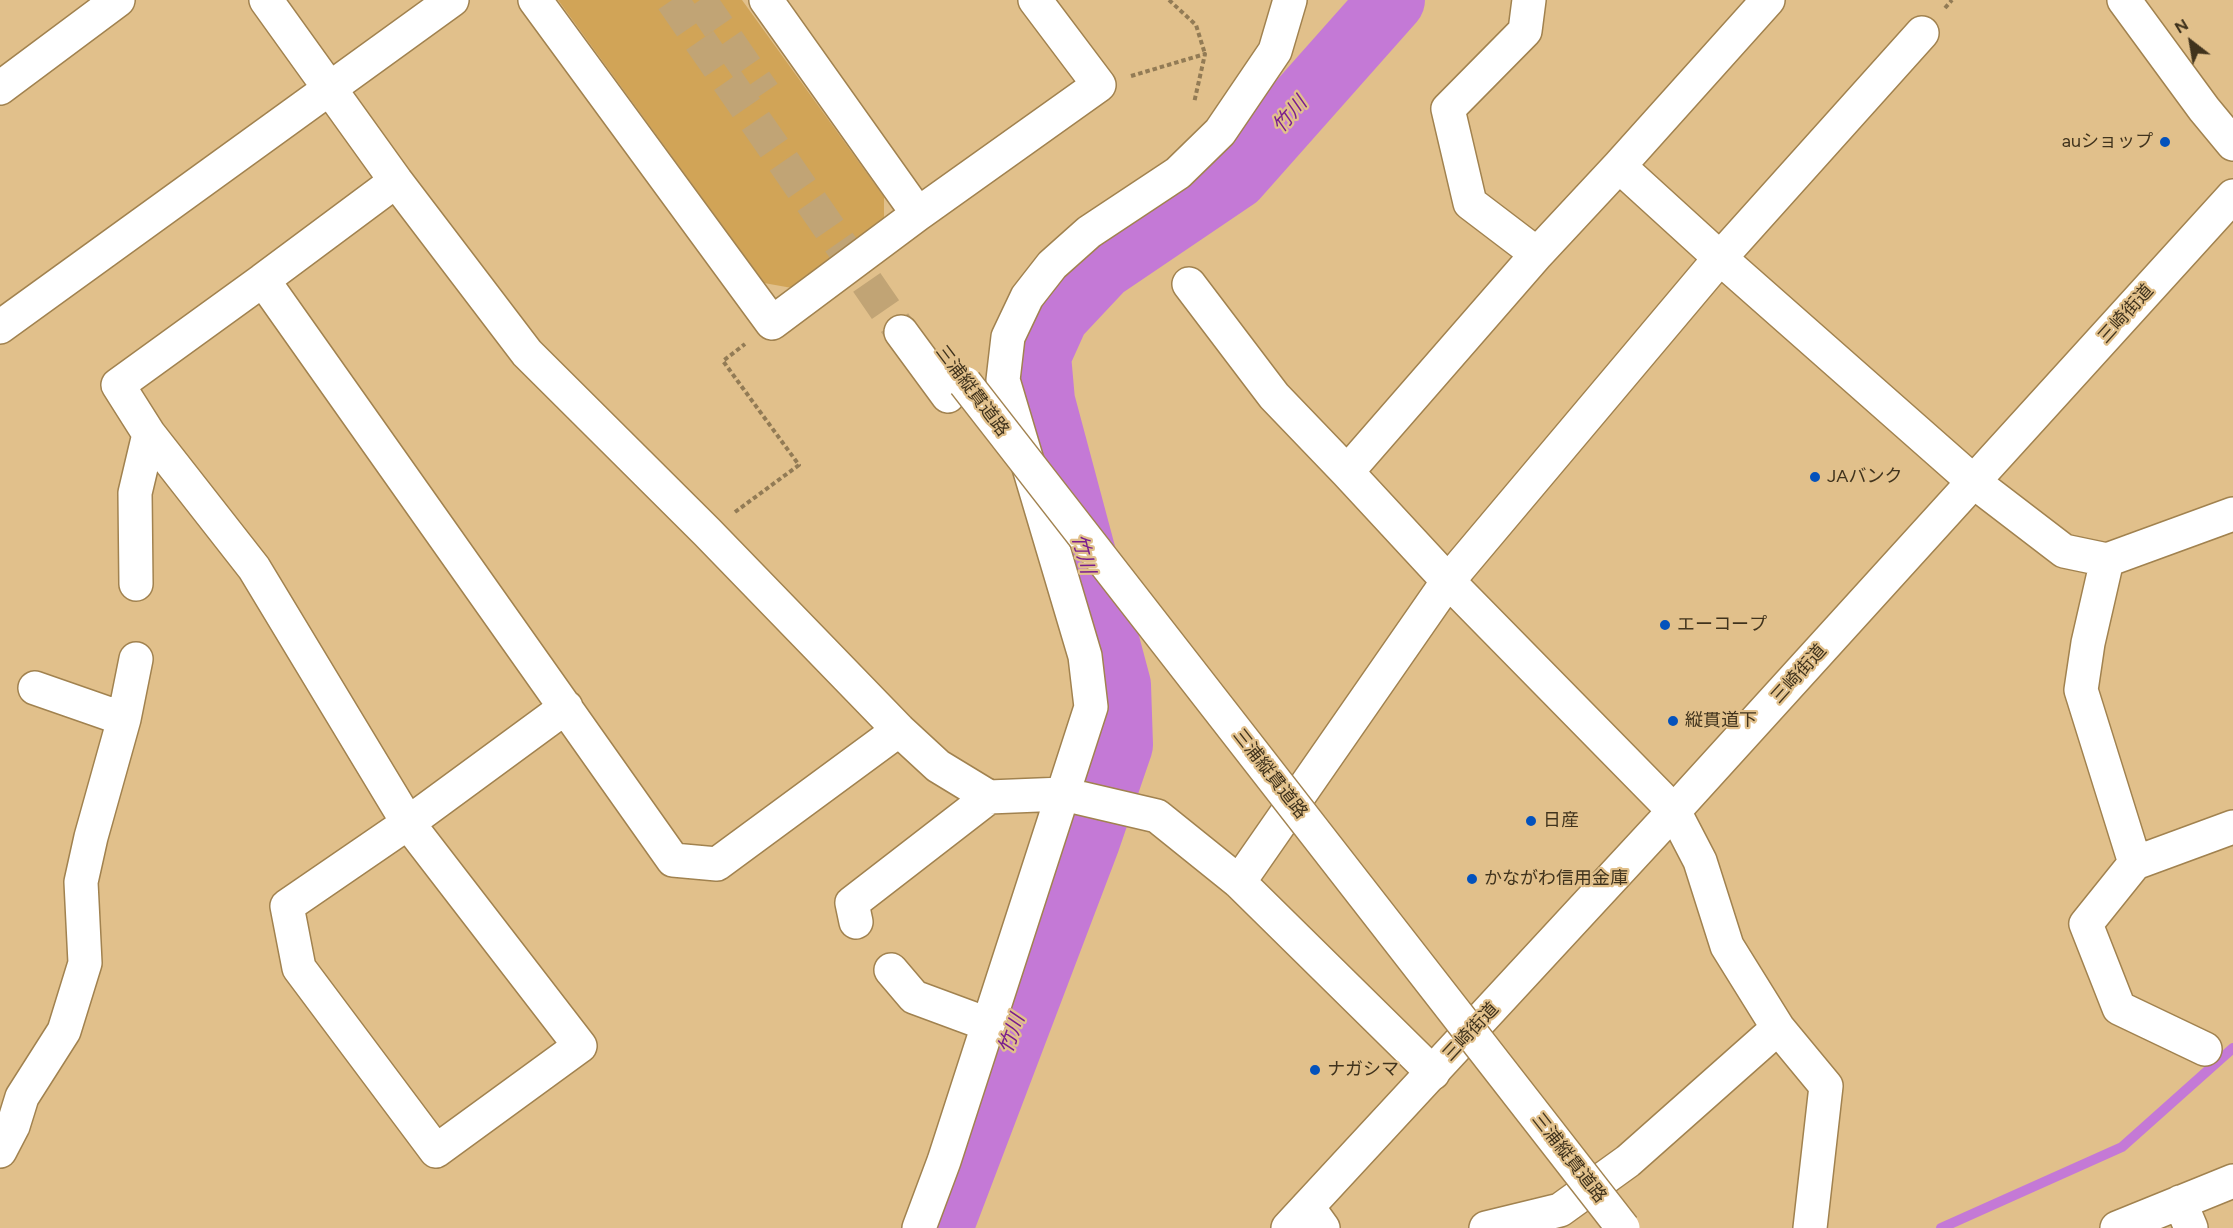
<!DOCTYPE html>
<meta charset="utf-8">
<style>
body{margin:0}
#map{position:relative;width:2233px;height:1228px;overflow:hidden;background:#e1c08b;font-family:Figtree,sans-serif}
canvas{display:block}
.north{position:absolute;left:2161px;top:12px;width:60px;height:60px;-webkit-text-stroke:4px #e1c08b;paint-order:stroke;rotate:329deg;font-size:16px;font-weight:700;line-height:24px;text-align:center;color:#40331d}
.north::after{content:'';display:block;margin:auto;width:21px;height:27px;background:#40331d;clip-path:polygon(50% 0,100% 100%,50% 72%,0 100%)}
</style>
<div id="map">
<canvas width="2233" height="1228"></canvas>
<div class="north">N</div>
</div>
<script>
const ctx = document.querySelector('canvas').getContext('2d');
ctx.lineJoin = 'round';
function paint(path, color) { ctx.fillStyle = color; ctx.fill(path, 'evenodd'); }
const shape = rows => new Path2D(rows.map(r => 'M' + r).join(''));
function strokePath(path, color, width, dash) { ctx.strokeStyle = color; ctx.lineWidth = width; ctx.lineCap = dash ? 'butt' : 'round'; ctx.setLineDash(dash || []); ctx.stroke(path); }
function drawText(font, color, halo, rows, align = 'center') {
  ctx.font = font + ' Figtree,"Noto Sans JP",sans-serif'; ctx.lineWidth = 4.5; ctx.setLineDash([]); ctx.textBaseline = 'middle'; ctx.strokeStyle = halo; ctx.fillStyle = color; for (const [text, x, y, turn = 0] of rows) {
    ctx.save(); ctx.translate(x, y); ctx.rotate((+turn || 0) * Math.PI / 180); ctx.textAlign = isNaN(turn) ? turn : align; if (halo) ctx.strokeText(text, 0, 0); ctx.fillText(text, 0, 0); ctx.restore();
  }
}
paint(shape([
 [558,0,742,0,884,197,884,220,792,288,764,283]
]), '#d1a457');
strokePath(shape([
 [1941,1228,2122,1147,2233,1048]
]), '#c479d6', 10);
strokePath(shape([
 [940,1228,1087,841,1120,745,1118,685,1042,401,1038,356,1056,316,1102,267,1235,177,1392,0]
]), '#c479d6', 66);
strokePath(shape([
 [672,0,901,332],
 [700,0,764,93]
]), '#c1a475', 33, [33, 16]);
const minor = shape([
 [266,0,396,181,527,353,707,532,899,730,938,766,989,797,1063,794,1157,816,1239,882,1433,1073],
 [535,0,772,323,918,214,766,0],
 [1768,0,1619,166,1720,258,1974,482,2064,551,2107,560,2088,643,2081,690,2135,863,2233,827],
 [2124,0,2204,109,2233,144],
 [0,88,118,0],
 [396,181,263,280,673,860,717,864,899,730],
 [918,214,1099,85,1035,0],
 [1537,254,1619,166],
 [263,280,118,385,149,434,254,568,408,823,566,707],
 [1189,284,1274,396,1347,472,1448,581,1674,811,1700,861,1727,946,1778,1028,1826,1086,1810,1228],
 [0,327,452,0],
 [1347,472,1537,254,1470,203,1448,109,1525,31,1529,0],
 [2107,560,2233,514],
 [136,584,135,493,149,434],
 [35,688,124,719,136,659],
 [408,823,580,1046,436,1151,299,968,287,906,408,823],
 [2135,863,2086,924,2119,1008,2205,1049],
 [1239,882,1448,581,1720,258,1922,33],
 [856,922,852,903,989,797],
 [891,970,914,997,987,1024],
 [0,1151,13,1126,22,1097,64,1031,85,963,81,882,91,837,124,719],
 [2180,1202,2191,1228],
 [1308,1207,1323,1228],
 [919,1228,944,1161,1091,707,1085,656,1003,380,1008,337,1027,297,1052,265,1089,232,1178,173,1220,132,1275,51,1290,0],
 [1486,1228,1560,1210,1628,1161,1778,1028],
 [2117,1228,2233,1181]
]);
const major = shape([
 [1288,1228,1674,811,2233,196]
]);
const highway = shape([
 [901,332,948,396]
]);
strokePath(minor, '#a1824f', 36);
strokePath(major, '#a1824f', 36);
strokePath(highway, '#a1824f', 36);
strokePath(shape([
 [1169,0,1196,25,1205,54],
 [1945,8,1952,0],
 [1131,76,1205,54,1194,103],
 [735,512,799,465,723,361,745,344]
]), '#927b55', 4, [4.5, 3]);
strokePath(minor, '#fff', 33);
strokePath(major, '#fff', 33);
strokePath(highway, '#fff', 33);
const highwayBridge = shape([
 [965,383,1623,1228]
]);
strokePath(highwayBridge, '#a1824f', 36, []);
strokePath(highwayBridge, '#fff', 33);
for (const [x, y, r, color] of [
 [2165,142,6,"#0452bc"],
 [1815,477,6,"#0452bc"],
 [1665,625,6,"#0452bc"],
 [1673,721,6,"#0452bc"],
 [1531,821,6,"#0452bc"],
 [1472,879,6,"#0452bc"],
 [1315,1070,6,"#0452bc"]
]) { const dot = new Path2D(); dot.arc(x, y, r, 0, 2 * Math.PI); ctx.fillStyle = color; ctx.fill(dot); strokePath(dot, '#e1c08b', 2); }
drawText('18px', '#40331d', '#e1c08b', [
 ["auショップ",2153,142,"right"],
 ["JAバンク",1827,477],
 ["エーコープ",1677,625],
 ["縦貫道下",1685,721],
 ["日産",1543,821],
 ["かながわ信用金庫",1484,879],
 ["ナガシマ",1327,1070]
], 'left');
drawText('18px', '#40331d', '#e1c08b', [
 ["三崎街道",2126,314,-48],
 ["三浦縦貫道路",972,391,53],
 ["三崎街道",1799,674,-48],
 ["三浦縦貫道路",1270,774,52],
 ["三崎街道",1471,1032,-47],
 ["三浦縦貫道路",1569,1158,52]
]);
drawText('italic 20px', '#791d8e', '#e1c08b', [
 ["竹川",1290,115,-49],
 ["竹川",1083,554,75],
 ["竹川",1012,1034,-70]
]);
</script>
